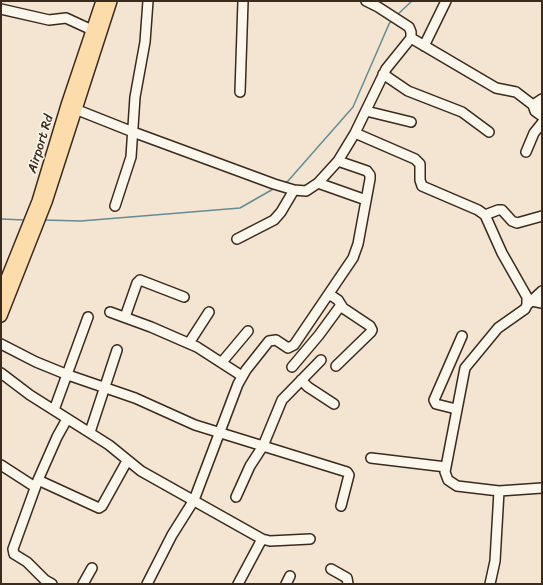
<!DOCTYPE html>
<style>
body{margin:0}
#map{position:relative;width:543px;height:585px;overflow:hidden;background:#f4e5d2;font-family:Sriracha,sans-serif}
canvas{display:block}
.frame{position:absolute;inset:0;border:2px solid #3b2a1e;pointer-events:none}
</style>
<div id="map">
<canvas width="543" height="585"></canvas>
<div class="frame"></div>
</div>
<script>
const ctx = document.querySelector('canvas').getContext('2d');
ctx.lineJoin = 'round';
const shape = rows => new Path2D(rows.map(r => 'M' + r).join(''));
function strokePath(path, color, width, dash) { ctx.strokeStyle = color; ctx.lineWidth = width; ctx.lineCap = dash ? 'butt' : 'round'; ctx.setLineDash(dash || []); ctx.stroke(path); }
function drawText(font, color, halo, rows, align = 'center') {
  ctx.font = font + ' Sriracha,sans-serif'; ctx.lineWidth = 3; ctx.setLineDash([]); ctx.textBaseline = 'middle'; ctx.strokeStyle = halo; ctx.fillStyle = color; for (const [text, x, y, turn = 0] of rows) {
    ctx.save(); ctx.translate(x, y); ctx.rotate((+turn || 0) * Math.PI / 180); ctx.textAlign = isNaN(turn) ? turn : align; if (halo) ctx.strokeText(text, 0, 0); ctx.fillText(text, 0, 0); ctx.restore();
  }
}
strokePath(shape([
 [397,15,412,1],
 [284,183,288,181,353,107,389,24,392,20],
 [1,219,25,220],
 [43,220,81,221,240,208,275,188]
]), '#668b94', 1.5);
const minor = shape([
 [1,9,49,20,66,18,92,30],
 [411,38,496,88,516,92,533,105,542,108],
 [424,46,446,1],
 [383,74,408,91,462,112,489,132],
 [240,92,243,1],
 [542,99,533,105,535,111,542,116],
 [70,107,133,132,274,184,294,190,306,191,318,183,338,161,355,133,386,69,411,38,411,32,409,27,378,7,366,1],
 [366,111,411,122],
 [355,133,415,159,420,164,420,180,422,186,478,210,485,215,502,253,527,297,527,305,525,309,498,328,465,368,445,472,448,480,457,486,499,491,542,488],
 [526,152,534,133,542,123],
 [318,183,366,200],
 [115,206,131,157,135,97,145,42,148,1],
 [485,215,498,210,502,210,512,221,517,223,542,216],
 [237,239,274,220,281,212,294,190],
 [329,294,338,300,343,308,370,326,372,330,371,332,336,366],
 [532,301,542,303],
 [527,305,542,291],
 [110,312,151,327,197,347,242,376],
 [125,317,137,283,140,280,184,297],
 [189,343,209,312],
 [1,344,36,362,68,375,135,398,195,425,347,472,349,475,341,506],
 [222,362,248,331],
 [292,367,319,335,341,305],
 [1,373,30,395,109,445,141,471,262,539,270,541,310,539],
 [301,380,308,387,334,404],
 [456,409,436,404,434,400,462,336],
 [54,410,88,317],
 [90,432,117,350],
 [371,458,446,467],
 [1,465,35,487],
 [38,480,99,508,102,506,127,461],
 [236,497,250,466,263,446,282,400,321,360],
 [331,569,347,578,348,584],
 [52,584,45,580,27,562,14,554,13,549,38,480,57,437,67,419],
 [83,584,92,568],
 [147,584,172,535,194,500,238,384,246,370,269,341,276,340,288,348,294,345,353,258,358,244,370,179,370,175,367,171,338,161],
 [238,584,262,539],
 [286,584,290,576],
 [490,584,495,561,499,491]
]);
const major = shape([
 [1,293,38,201,67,105,102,1],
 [1,316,46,202,111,1]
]);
strokePath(minor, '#3b2a1e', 12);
strokePath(major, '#3b2a1e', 14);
strokePath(minor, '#fbf7ec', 9);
strokePath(major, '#fddcac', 11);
drawText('13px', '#3b2a1e', '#fbf7ec', [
 ["Airport Rd",41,144,-73]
]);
</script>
